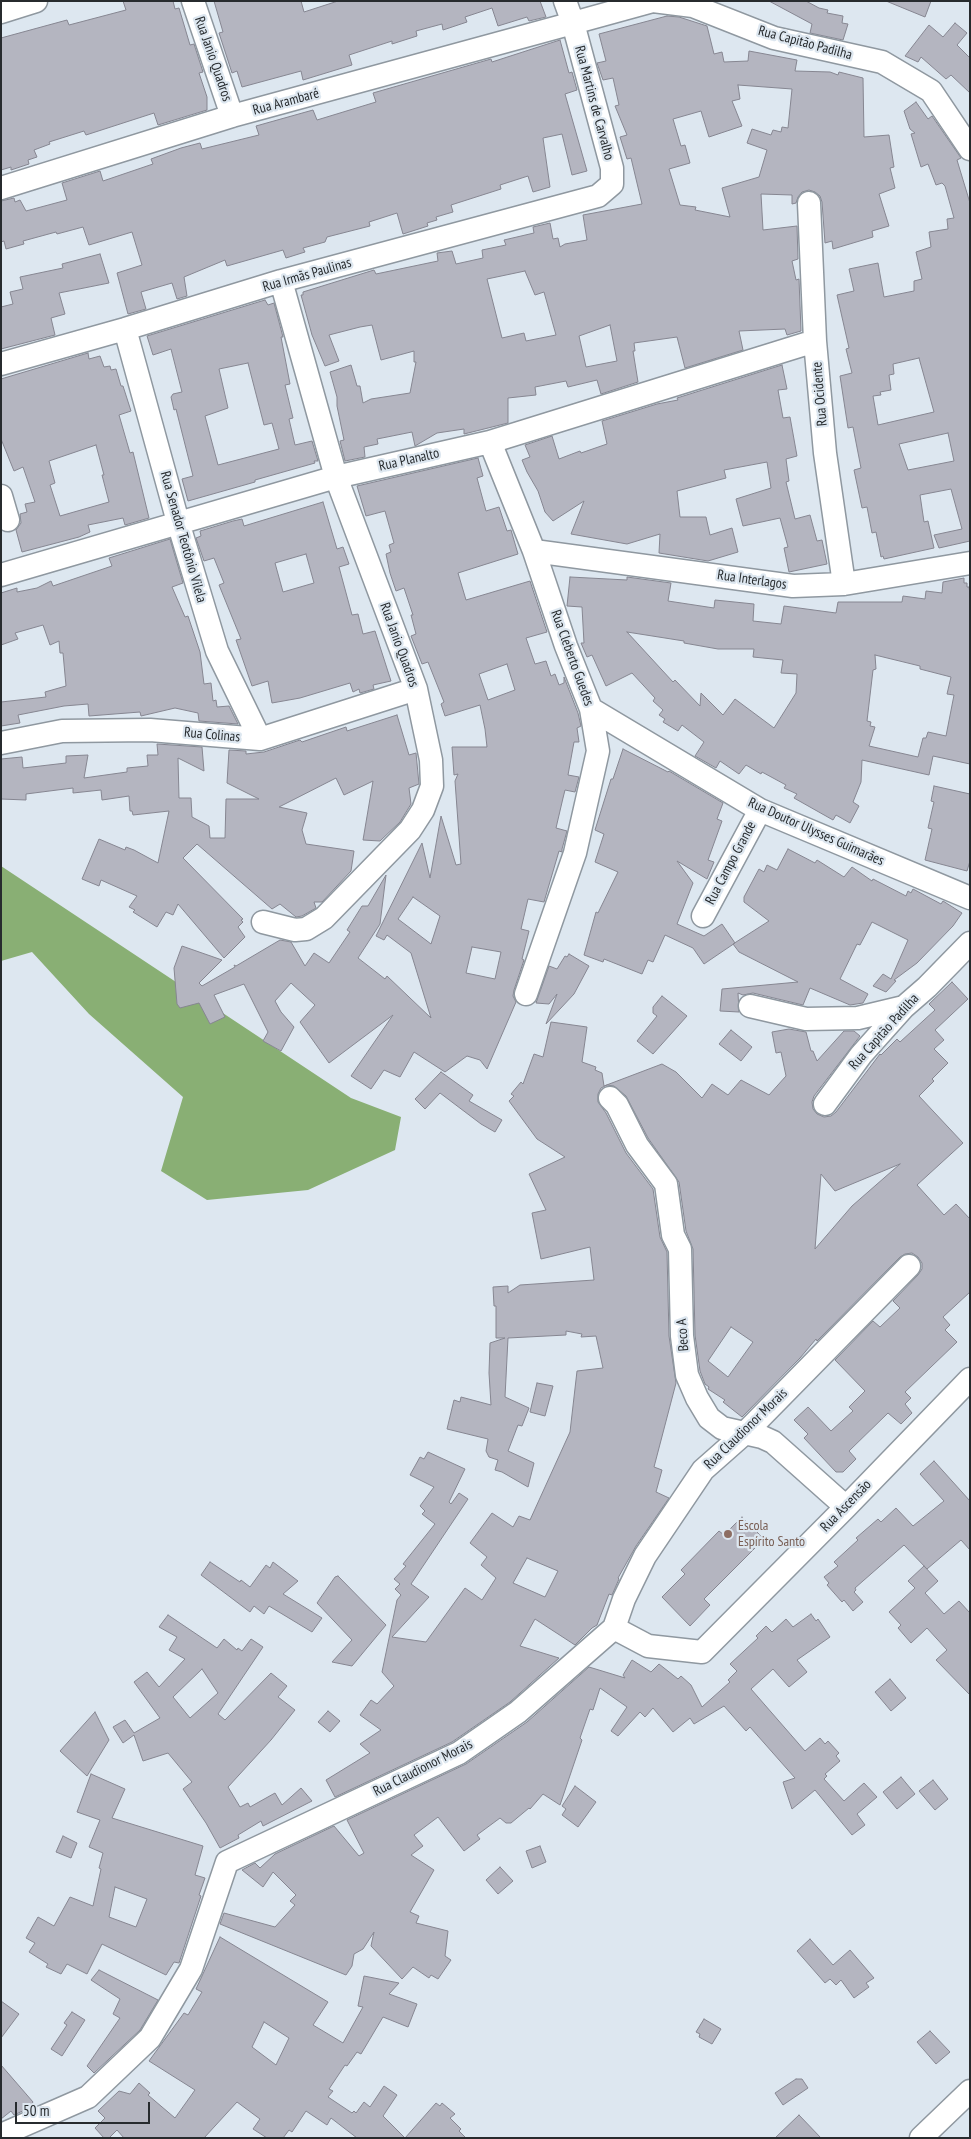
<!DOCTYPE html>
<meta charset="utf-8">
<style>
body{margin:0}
#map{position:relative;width:971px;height:2139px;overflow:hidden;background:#dde7f0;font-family:"PT Sans Narrow",sans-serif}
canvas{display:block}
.frame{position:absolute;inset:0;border:2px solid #272b2e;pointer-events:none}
.scale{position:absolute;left:15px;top:2102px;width:135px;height:22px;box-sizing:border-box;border:2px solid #272b2e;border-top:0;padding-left:6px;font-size:15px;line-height:18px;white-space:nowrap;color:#272b2e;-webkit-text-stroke:4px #dde7f0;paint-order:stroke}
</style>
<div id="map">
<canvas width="971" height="2139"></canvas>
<div class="frame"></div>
<div class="scale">50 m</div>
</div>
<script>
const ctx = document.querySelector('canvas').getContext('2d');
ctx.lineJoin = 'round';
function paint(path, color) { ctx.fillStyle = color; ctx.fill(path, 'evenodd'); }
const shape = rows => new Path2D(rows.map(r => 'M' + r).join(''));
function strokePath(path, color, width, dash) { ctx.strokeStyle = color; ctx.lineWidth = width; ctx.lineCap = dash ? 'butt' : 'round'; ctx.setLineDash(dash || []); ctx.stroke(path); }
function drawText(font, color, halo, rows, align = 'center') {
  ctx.font = font + ' "PT Sans Narrow",sans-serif'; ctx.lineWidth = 4.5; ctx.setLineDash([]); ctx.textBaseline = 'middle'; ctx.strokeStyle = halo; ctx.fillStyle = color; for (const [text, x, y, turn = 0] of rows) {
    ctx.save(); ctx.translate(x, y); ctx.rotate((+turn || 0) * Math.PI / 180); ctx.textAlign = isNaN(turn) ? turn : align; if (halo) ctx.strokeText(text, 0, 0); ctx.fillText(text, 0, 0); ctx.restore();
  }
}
paint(shape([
 [1,866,351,1098,401,1117,395,1150,308,1190,207,1200,161,1171,183,1097,89,1014,32,952,1,961]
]), '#89af74');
const building = shape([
 [123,1,173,1,175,9,179,8,190,45,194,44,203,72,199,73,207,97,207,110,158,125,154,113,86,135,84,131,49,142,50,144,34,150,37,157,28,160,29,164,11,170,11,167,1,170,1,38,67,20,69,25,126,10,123,1],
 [214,1,301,1,304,12,338,1,540,1,546,17,529,21,527,17,498,26,492,8,465,17,467,22,443,30,442,24,416,31,417,36,392,44,392,41,349,55,352,65,303,80,301,71,242,87,237,71,232,73,219,33,223,32,214,1],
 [769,1,806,1,819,8,828,10,827,13,843,16,842,23,848,24,843,40,810,33,812,24,769,1],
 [886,1,931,1,925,17,886,1],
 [667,16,679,17,707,26,714,54,722,52,724,62,748,61,749,51,797,60,795,71,830,72,838,75,839,72,863,78,864,137,889,135,894,167,890,168,895,188,879,194,889,226,872,231,873,237,833,249,832,241,825,243,822,202,820,196,815,192,809,190,802,192,798,197,796,203,792,204,792,195,761,194,763,230,797,226,798,259,792,261,796,280,799,279,801,331,787,335,785,329,739,331,743,350,685,368,677,337,634,343,635,351,633,351,638,382,601,394,597,380,568,387,566,381,535,387,536,395,508,398,508,423,464,434,464,429,437,433,415,446,412,432,377,439,378,444,364,447,365,457,345,461,340,441,344,440,337,406,337,397,330,372,351,365,357,386,360,386,363,403,371,399,410,393,416,362,414,362,414,351,381,360,372,325,360,327,329,335,339,361,325,366,312,335,301,295,303,295,303,292,374,270,376,274,438,261,437,253,452,251,456,264,483,258,482,250,506,245,504,240,534,233,533,227,550,223,553,239,558,238,560,247,565,244,587,240,583,215,642,204,631,158,627,159,620,137,627,135,615,106,619,105,613,78,603,80,597,63,606,61,599,34,667,16],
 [738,85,792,89,788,128,782,127,781,132,773,130,771,135,752,129,747,143,767,150,759,177,722,188,730,217,695,210,696,207,680,205,669,169,690,163,685,145,681,146,673,119,701,111,709,137,742,126,732,101,740,99,738,85],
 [525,271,535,295,544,292,556,335,526,341,524,333,502,338,487,279,525,271],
 [610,325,617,361,586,367,579,336,610,325],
 [955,23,967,33,957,45,970,58,970,93,951,75,946,79,921,57,918,62,905,56,929,25,943,37,955,23],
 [560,40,569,73,572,72,577,90,565,94,587,171,572,175,562,134,543,138,550,187,533,192,528,176,500,185,501,189,451,205,453,212,436,217,437,220,427,223,428,226,403,234,397,213,369,222,370,226,327,237,325,242,303,248,305,252,286,258,283,250,227,266,225,260,184,277,187,296,177,299,172,283,141,292,146,309,128,314,117,273,142,265,132,232,89,245,83,227,57,234,56,232,23,241,24,244,6,249,4,241,1,242,1,201,14,198,15,202,20,200,26,211,67,200,62,183,100,171,103,181,153,164,151,159,181,148,200,143,202,149,259,135,256,126,313,110,317,120,376,102,373,93,491,59,492,62,560,40],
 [916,102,928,119,932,116,961,158,957,160,970,203,970,541,939,548,934,535,962,529,951,489,920,495,924,522,928,521,934,548,884,559,883,556,881,557,876,532,872,533,867,507,862,508,854,470,861,468,853,427,848,428,840,376,852,373,846,349,849,348,837,295,854,291,849,269,878,263,884,297,914,291,914,281,922,279,916,252,931,247,929,232,948,229,947,219,954,218,945,186,942,183,936,185,928,164,921,167,911,134,915,133,910,129,904,111,916,102],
 [919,358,934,412,878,425,873,396,881,395,880,392,891,390,889,375,894,374,893,364,919,358],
 [948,433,954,461,908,470,899,444,948,433],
 [100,254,109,283,59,293,65,314,51,318,55,335,1,349,1,307,13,304,10,292,23,289,20,277,63,268,62,264,100,254],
 [265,300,268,305,274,303,283,337,281,337,290,384,285,385,293,418,289,419,295,445,312,441,318,461,314,461,315,463,255,480,255,482,188,501,182,479,193,476,176,409,174,410,171,397,173,394,182,392,171,349,153,355,147,336,265,300],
 [248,363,264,425,272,423,279,449,218,465,205,416,228,408,219,369,248,363],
 [88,353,89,359,100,356,104,367,110,366,111,370,116,369,121,386,123,386,131,411,119,415,130,453,133,452,149,518,125,525,123,518,88,525,90,532,79,537,22,552,16,530,21,523,20,514,27,512,25,504,35,502,23,467,14,471,1,439,1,379,88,353],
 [96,445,104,475,102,475,109,502,60,516,50,485,55,483,49,461,96,445],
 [782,365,787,389,778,390,783,418,790,417,797,456,786,459,789,481,786,482,795,519,810,515,817,541,822,540,827,564,789,572,784,548,788,547,780,518,743,526,736,499,771,488,767,462,724,470,726,478,677,491,680,517,706,517,710,535,732,528,738,552,708,561,659,553,660,534,627,544,571,534,584,501,553,521,545,512,538,491,527,472,522,460,530,457,525,445,552,436,559,459,580,451,581,453,607,444,602,421,657,404,678,400,677,398,782,365],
 [478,458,483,476,477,478,486,511,499,507,507,531,511,530,518,554,458,573,466,600,530,581,547,632,526,638,535,664,546,661,551,676,555,674,559,685,564,683,564,677,578,713,581,726,577,728,579,742,574,742,568,775,579,777,575,792,565,790,563,798,556,828,567,831,562,849,562,852,559,851,544,902,528,899,521,929,529,931,522,959,524,960,514,990,513,996,516,1002,487,1069,480,1060,467,1056,445,1072,414,1052,400,1077,384,1070,371,1089,351,1076,393,1015,329,1063,300,1022,315,1005,291,983,275,1001,281,1012,294,1027,281,1051,263,1041,268,1032,244,984,214,995,225,1017,210,1024,199,1003,180,1008,177,1004,174,968,182,946,222,960,199,983,202,986,235,967,234,965,236,966,280,940,291,942,305,966,314,953,329,963,350,932,347,930,362,906,368,906,386,875,380,924,358,958,385,979,387,976,431,1018,411,953,387,935,384,940,376,936,422,843,430,878,441,816,456,865,461,864,455,781,458,774,454,775,452,747,487,747,485,729,480,705,445,716,441,704,444,702,428,662,422,664,411,636,416,634,411,615,413,615,404,588,396,591,390,573,386,554,391,552,389,545,394,543,385,511,366,516,357,486,478,458],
 [507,664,515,690,488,700,479,674,507,664],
 [413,897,440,916,431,944,398,919,413,897],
 [472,947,501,952,495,979,466,973,472,947],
 [323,502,337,549,343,547,349,564,339,567,352,615,358,614,363,634,375,631,391,681,373,685,374,689,360,693,359,689,353,692,350,683,300,698,272,703,268,681,252,686,236,640,241,639,219,585,224,583,214,558,204,561,196,538,201,536,200,531,233,521,242,519,244,526,323,502],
 [306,554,314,583,283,592,275,563,306,554],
 [170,539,183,583,172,587,185,617,188,616,200,652,204,684,211,683,213,701,216,700,217,707,229,706,238,724,199,721,198,713,175,708,141,716,140,712,89,716,88,704,64,706,18,715,20,723,1,726,1,702,46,697,45,692,66,686,63,653,60,653,59,641,50,645,43,625,15,633,18,639,1,645,1,593,17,588,17,592,37,588,51,581,53,586,112,566,109,558,170,539],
 [570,577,627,580,627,577,671,583,668,601,714,608,715,600,754,604,753,621,781,624,784,606,836,613,838,602,902,602,903,596,925,599,926,591,942,593,943,582,964,578,964,583,967,583,967,587,969,587,970,594,970,764,933,756,929,775,862,760,861,782,853,802,859,806,850,823,836,815,833,820,794,798,797,794,784,788,786,785,762,772,761,774,746,765,739,774,720,761,716,768,695,756,704,742,682,725,678,731,663,722,665,719,659,715,663,710,653,701,655,698,632,673,606,686,592,655,587,657,581,643,584,643,582,607,567,606,570,577],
 [627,632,684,641,684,643,718,649,754,649,753,657,783,660,781,673,797,674,796,693,774,728,735,699,723,715,701,693,700,706,675,680,673,682,627,632],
 [875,655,920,666,920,669,951,677,947,694,954,695,946,736,928,732,926,738,923,738,918,757,869,746,875,727,870,726,871,722,867,721,873,670,876,669,875,655],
 [397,715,409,755,416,753,419,784,409,788,411,804,400,822,380,841,363,840,373,781,344,795,336,778,279,807,307,813,302,830,306,844,354,851,351,871,322,902,314,902,316,908,302,916,296,917,280,904,272,909,197,844,183,858,243,919,241,920,243,922,238,927,245,937,224,958,178,904,173,915,166,912,157,927,133,912,135,910,129,907,137,896,101,880,99,886,82,879,99,839,125,850,126,847,134,850,158,863,169,811,133,815,132,811,130,811,129,796,102,800,101,790,73,793,73,788,26,794,26,800,1,799,1,759,22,757,23,768,66,763,66,756,88,755,84,778,127,772,127,768,148,766,147,755,158,755,157,744,202,747,204,771,178,758,179,798,191,798,192,817,209,826,210,838,225,838,226,799,259,799,227,783,229,750,246,751,246,754,264,752,300,740,302,742,346,727,347,731,397,715],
 [623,749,668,772,669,771,723,803,717,819,722,821,708,860,714,862,707,879,677,861,693,883,677,924,704,936,722,924,735,943,704,964,693,948,665,935,653,962,648,960,642,974,604,959,603,962,584,955,596,912,598,913,618,872,595,862,604,834,595,830,611,779,613,779,623,749],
 [934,786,970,794,970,861,967,871,925,860,932,829,928,828,934,802,931,801,934,786],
 [788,849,815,863,817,860,844,877,852,867,872,881,873,879,906,896,908,891,911,893,913,889,941,904,943,901,962,913,953,926,917,963,894,980,896,981,886,992,873,986,883,974,891,979,908,940,872,922,860,945,857,944,840,979,868,994,863,1003,850,1005,810,988,803,1005,753,993,743,995,738,993,739,1012,720,1011,722,989,798,982,739,952,733,944,769,921,744,902,744,897,759,869,764,872,767,865,777,870,788,849],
 [569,954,589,966,574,994,546,1024,557,994,549,1004,536,1003,549,966,557,969,565,956,567,957,569,954],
 [952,982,968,999,935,1030,944,1040,934,1049,948,1063,932,1079,934,1081,919,1096,963,1143,917,1185,944,1215,956,1204,970,1219,970,1292,943,1317,950,1325,945,1330,957,1342,905,1392,911,1398,905,1404,912,1413,901,1424,888,1413,849,1451,856,1459,843,1472,836,1472,804,1438,808,1434,794,1420,808,1407,831,1431,853,1411,849,1407,865,1391,835,1360,873,1321,880,1327,900,1308,893,1301,918,1275,922,1269,922,1263,918,1257,912,1253,905,1254,900,1257,817,1341,816,1339,800,1358,742,1417,723,1402,725,1400,708,1389,709,1387,705,1384,700,1371,695,1335,693,1249,686,1231,679,1182,648,1138,626,1096,614,1086,607,1085,601,1088,598,1094,598,1102,606,1113,626,1153,653,1189,660,1237,667,1252,669,1336,676,1383,654,1467,662,1470,656,1492,669,1498,636,1546,618,1578,619,1579,612,1595,609,1594,597,1625,592,1628,575,1645,535,1619,520,1646,559,1658,510,1702,452,1742,335,1797,326,1780,370,1753,360,1744,381,1730,360,1715,371,1700,377,1704,394,1686,382,1672,397,1600,401,1595,395,1589,400,1584,394,1579,406,1566,403,1564,435,1524,422,1514,425,1511,420,1506,434,1487,410,1475,420,1457,424,1459,428,1452,465,1469,449,1502,451,1504,459,1493,468,1499,411,1584,429,1597,392,1637,426,1642,465,1588,482,1600,496,1578,481,1565,487,1557,470,1543,492,1513,513,1527,519,1516,530,1520,570,1432,577,1371,603,1368,596,1336,581,1337,582,1334,566,1331,566,1335,508,1338,505,1397,529,1408,522,1426,518,1425,508,1451,534,1463,528,1487,502,1472,495,1470,498,1460,489,1457,486,1451,488,1439,447,1429,454,1400,460,1402,461,1397,491,1405,489,1373,490,1343,505,1338,496,1338,496,1306,494,1306,493,1287,508,1286,508,1293,520,1285,594,1280,590,1247,541,1259,532,1213,546,1210,529,1174,565,1157,537,1139,509,1101,514,1096,511,1094,521,1082,523,1084,534,1054,543,1057,551,1022,587,1027,582,1062,596,1067,595,1070,602,1073,604,1086,662,1064,676,1072,702,1098,712,1084,728,1095,741,1080,769,1095,786,1076,781,1052,776,1053,772,1032,789,1029,806,1032,811,1051,813,1051,817,1061,844,1031,854,1031,860,1036,814,1096,812,1102,813,1109,817,1114,824,1117,831,1116,836,1112,880,1054,881,1055,897,1039,900,1042,935,1010,929,1004,952,982],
 [900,1164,852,1206,815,1249,821,1174,835,1191,900,1164],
 [731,1327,753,1342,728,1377,708,1361,731,1327],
 [527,1558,558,1571,545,1597,513,1583,527,1558],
 [662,996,687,1016,653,1054,637,1041,657,1016,653,1013,653,1007,662,996],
 [731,1030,752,1047,741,1061,719,1044,731,1030],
 [441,1072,473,1095,469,1101,502,1120,495,1132,481,1124,440,1093,425,1109,415,1099,441,1072],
 [537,1383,553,1386,545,1416,530,1412,537,1383],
 [934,1461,970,1501,970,1550,961,1540,927,1569,904,1545,855,1588,856,1590,854,1592,863,1602,853,1611,844,1600,842,1602,827,1585,829,1583,824,1577,838,1566,834,1562,858,1540,856,1538,878,1519,881,1522,896,1508,913,1526,944,1501,920,1474,934,1461],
 [742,1517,764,1539,704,1599,710,1605,690,1626,662,1597,685,1574,681,1570,719,1531,724,1535,742,1517],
 [210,1562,240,1582,241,1580,250,1587,266,1565,270,1568,273,1562,298,1581,283,1594,322,1618,312,1632,269,1606,264,1614,254,1606,250,1612,201,1575,210,1562],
 [924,1566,938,1581,925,1593,944,1614,959,1601,970,1613,970,1695,936,1660,947,1650,927,1628,911,1643,898,1628,901,1625,889,1612,915,1588,908,1581,924,1566],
 [338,1576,386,1625,352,1666,332,1662,352,1640,317,1603,335,1577,338,1576],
 [811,1614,816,1621,818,1619,830,1637,797,1660,807,1672,789,1687,773,1669,751,1689,805,1751,820,1738,825,1744,828,1741,839,1753,836,1756,840,1761,825,1774,827,1776,824,1779,844,1801,864,1783,877,1797,857,1814,865,1825,852,1835,815,1790,792,1809,783,1782,795,1778,750,1727,746,1731,724,1706,694,1724,690,1718,673,1732,653,1708,645,1717,640,1712,618,1736,611,1731,627,1707,600,1688,593,1710,590,1709,580,1738,582,1740,560,1805,543,1794,530,1809,529,1808,511,1823,506,1823,500,1818,477,1835,480,1839,464,1851,438,1817,414,1835,423,1846,411,1855,434,1870,410,1912,419,1916,416,1923,448,1931,445,1956,451,1960,438,1979,431,1975,429,1978,413,1967,402,1979,371,1946,374,1932,363,1949,354,1954,352,1966,346,1975,220,1924,224,1913,275,1927,295,1905,290,1901,296,1895,273,1872,263,1887,242,1870,255,1863,260,1868,275,1854,334,1826,359,1856,364,1853,347,1820,466,1764,527,1722,589,1667,625,1678,623,1675,632,1660,651,1672,659,1664,678,1679,681,1676,691,1685,702,1707,730,1682,728,1680,737,1671,730,1664,758,1638,756,1636,766,1626,772,1632,786,1619,793,1627,811,1614],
 [168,1615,217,1648,224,1639,237,1650,238,1648,242,1651,251,1639,263,1647,218,1714,225,1720,271,1673,287,1686,278,1697,295,1710,271,1740,228,1787,240,1807,248,1803,250,1807,275,1793,282,1805,301,1788,312,1801,263,1826,261,1821,238,1835,239,1838,220,1848,206,1823,183,1789,192,1782,168,1753,143,1761,134,1735,123,1743,113,1727,125,1720,134,1733,160,1718,134,1682,147,1672,159,1687,185,1659,169,1650,177,1637,159,1627,168,1615],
 [202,1669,218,1693,190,1718,173,1697,202,1669],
 [890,1679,906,1698,891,1711,875,1692,890,1679],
 [328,1711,340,1721,330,1732,318,1722,328,1711],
 [95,1712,109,1740,87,1776,60,1751,95,1712],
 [91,1774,125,1789,112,1818,203,1846,195,1875,205,1878,199,1895,201,1896,179,1963,174,1962,166,1975,102,1944,87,1974,67,1964,61,1974,46,1967,48,1964,29,1952,35,1943,26,1938,38,1917,54,1926,70,1897,93,1906,101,1869,99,1868,103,1853,89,1847,100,1820,77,1812,91,1774],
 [115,1887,147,1899,136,1927,109,1917,115,1887],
 [901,1777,915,1794,897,1809,883,1792,901,1777],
 [933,1780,948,1799,935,1810,919,1791,933,1780],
 [575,1786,596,1802,578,1827,562,1815,566,1809,562,1806,575,1786],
 [63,1836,77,1843,71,1858,56,1852,63,1836],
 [540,1846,546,1862,532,1868,526,1851,540,1846],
 [500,1867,513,1881,498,1894,486,1880,500,1867],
 [220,1937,328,2002,313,2025,343,2043,363,2007,358,2006,364,1976,399,1983,389,1994,417,2004,408,2027,383,2017,361,2054,357,2052,347,2066,345,2065,329,2089,333,2091,328,2097,352,2113,354,2111,356,2113,364,2102,370,2107,384,2086,397,2095,383,2116,405,2138,436,2103,440,2106,442,2103,455,2114,450,2118,461,2129,459,2131,466,2138,357,2138,331,2118,327,2125,306,2111,292,2132,289,2130,283,2138,267,2138,253,2129,260,2119,237,2102,204,2138,124,2138,117,2130,109,2138,104,2138,95,2128,105,2118,98,2111,119,2091,130,2094,139,2083,150,2093,148,2095,175,2118,195,2090,149,2061,184,2013,188,2015,202,1992,196,1989,220,1937],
 [264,2022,289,2038,276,2065,252,2047,264,2022],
 [810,1939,833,1965,850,1950,874,1978,866,1983,869,1987,854,1998,841,1980,836,1985,830,1979,825,1983,797,1951,810,1939],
 [99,1970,158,2000,140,2030,94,2073,87,2066,120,2018,113,2014,120,1999,91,1980,99,1970],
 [1,2001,19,2014,1,2038,1,2001],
 [72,2012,85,2020,62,2056,51,2049,67,2025,64,2023,72,2012],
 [704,2019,721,2029,712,2044,699,2037,700,2034,696,2032,704,2019],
 [930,2031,950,2052,936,2064,917,2042,930,2031],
 [1,2065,33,2102,29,2108,14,2115,11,2111,1,2119,1,2065],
 [796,2079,802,2079,808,2088,783,2105,775,2093,796,2079],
 [799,2115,821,2138,775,2138,799,2115]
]);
paint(building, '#b4b5c0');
strokePath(building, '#868691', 1);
const minor = shape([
 [193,1,232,116],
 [565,1,573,23,653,1,693,6,774,38,882,62,931,91,970,149],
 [1,12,36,1],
 [1,188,232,116,573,23,612,168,612,184,598,196,281,281,125,329,1,364],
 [809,203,815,341,825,453,844,584],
 [125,329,178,522,217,651,260,739],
 [490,442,534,551,566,646,591,709,598,751,575,853,526,994],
 [1,496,8,520],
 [534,551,793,586,844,584,970,563],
 [1,575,336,477,490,442,815,341],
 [591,709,760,810,970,898],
 [1,743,62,731,150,730,260,739,416,689],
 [703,916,760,810],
 [263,922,295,930,306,929,324,918,410,830,423,810,432,786,431,760,416,689,336,477,281,281],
 [750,1006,806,1019,858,1018,904,1007],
 [610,1098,617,1105,637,1145,666,1184,673,1235,680,1249,682,1336,687,1375,697,1398,709,1418,722,1428,762,1437,773,1442,846,1507],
 [825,1104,861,1055,904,1007,927,987,970,943],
 [614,1628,648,1646,702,1652,846,1507,970,1379],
 [1,2135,88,2097,150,2038,191,1969,227,1862,459,1753,518,1712,614,1628,624,1599,645,1556,703,1470,746,1432,909,1266],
 [921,2138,970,2091]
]);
strokePath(minor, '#8f98a0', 25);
strokePath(minor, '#fff', 22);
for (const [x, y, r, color] of [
 [728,1534,5,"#8d6e63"]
]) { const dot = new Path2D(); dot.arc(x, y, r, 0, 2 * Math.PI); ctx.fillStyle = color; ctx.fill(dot); strokePath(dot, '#dde7f0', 2); }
drawText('14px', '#272b2e', '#dde7f0', [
 ["Rua Capitão Padilha",805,43,15],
 ["Rua Janio Quadros",213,59,71],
 ["Rua Arambaré",286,102,-15],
 ["Rua Martins de Carvalho",594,103,75],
 ["Rua Irmãs Paulinas",307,275,-16],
 ["Rua Ocidente",820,394,-95],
 ["Rua Planalto",409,460,-13],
 ["Rua Senador Teotônio Vilela",183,537,74],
 ["Rua Interlagos",752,580,8],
 ["Rua Janio Quadros",399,645,70],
 ["Rua Cleberto Guedes",572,658,70],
 ["Rua Colinas",212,735,5],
 ["Rua Doutor Ulysses Guimarães",816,832,24],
 ["Rua Campo Grande",731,863,-62],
 ["Rua Capitão Padilha",884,1032,-48],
 ["Beco A",683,1335,-94],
 ["Rua Claudionor Morais",746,1429,-44],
 ["Rua Ascensão",846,1506,-46],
 ["Rua Claudionor Morais",423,1768,-27]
]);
drawText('14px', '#785e54', '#dde7f0', [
 ["Escola",738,1526],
 ["Espírito Santo",738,1542]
], 'left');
</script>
